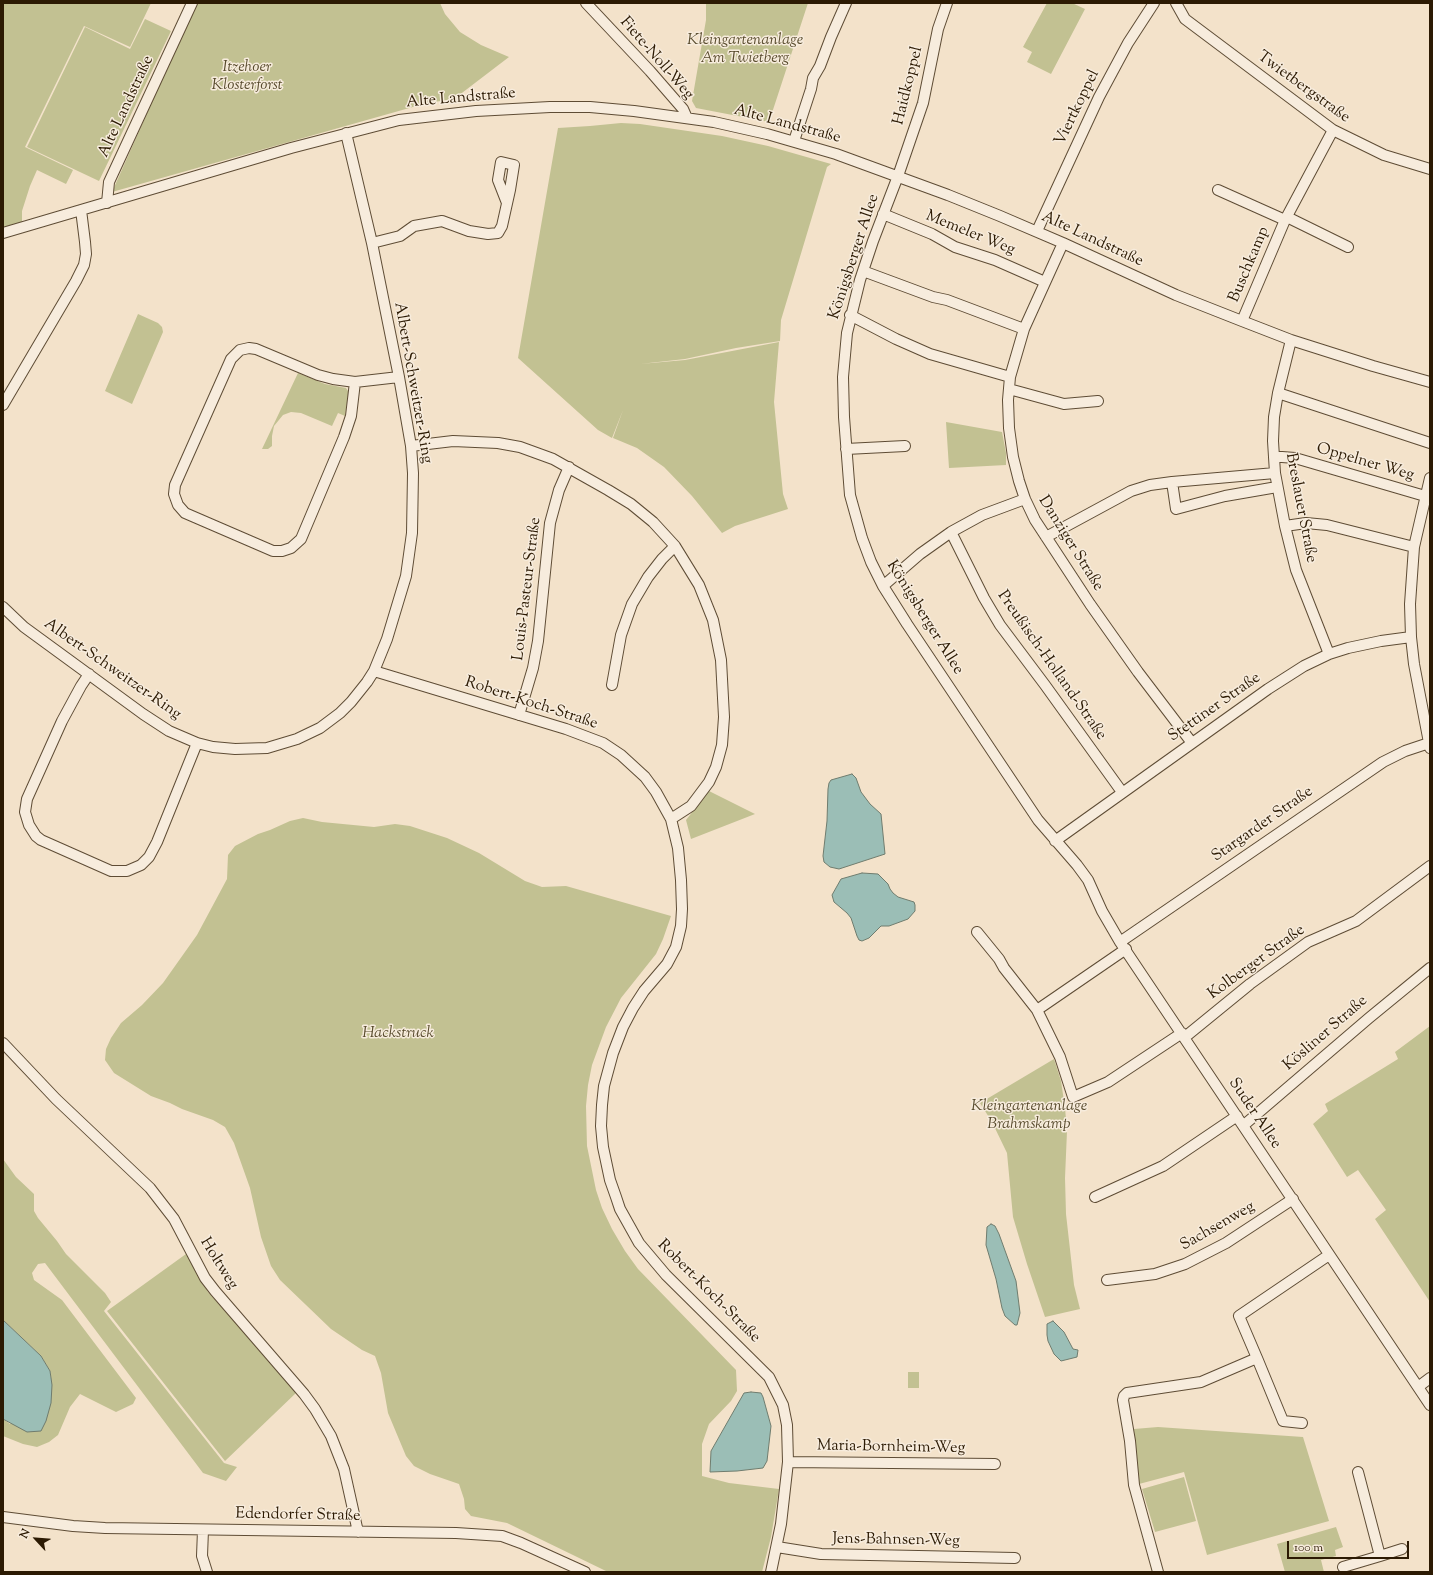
<!DOCTYPE html>
<meta charset="utf-8">
<style>
body{margin:0}
#map{position:relative;width:1433px;height:1575px;overflow:hidden;background:#f3e2ca;font-family:"Sorts Mill Goudy",serif}
canvas{display:block}
.frame{position:absolute;inset:0;border:4px solid #2c1a03;pointer-events:none}
.north{position:absolute;left:16px;top:1519px;width:40px;height:40px;-webkit-text-stroke:3px #f7ecdd;paint-order:stroke;rotate:296deg;font-size:11px;font-weight:700;line-height:16px;text-align:center;color:#2c1a03}
.north::after{content:'';display:block;margin:auto;width:14px;height:18px;background:#2c1a03;clip-path:polygon(50% 0,100% 100%,50% 72%,0 100%)}
.scale{position:absolute;left:1287px;top:1541px;width:122px;height:18px;box-sizing:border-box;border:2px solid #2c1a03;border-top:0;padding-left:5px;font-size:12px;line-height:14px;white-space:nowrap;color:#2c1a03;-webkit-text-stroke:3px #f7ecdd;paint-order:stroke}
</style>
<div id="map">
<canvas width="1433" height="1575"></canvas>
<div class="frame"></div>
<div class="north">N</div>
<div class="scale">100 m</div>
</div>
<script>
const ctx = document.querySelector('canvas').getContext('2d');
ctx.lineJoin = 'round';
function paint(path, color) { ctx.fillStyle = color; ctx.fill(path, 'evenodd'); }
const shape = rows => new Path2D(rows.map(r => 'M' + r).join(''));
function strokePath(path, color, width, dash) { ctx.strokeStyle = color; ctx.lineWidth = width; ctx.lineCap = dash ? 'butt' : 'round'; ctx.setLineDash(dash || []); ctx.stroke(path); }
function drawText(font, color, halo, rows, align = 'center') {
  ctx.font = font + ' "Sorts Mill Goudy",serif'; ctx.lineWidth = 3; ctx.setLineDash([]); ctx.textBaseline = 'middle'; ctx.strokeStyle = halo; ctx.fillStyle = color; for (const [text, x, y, turn = 0] of rows) {
    ctx.save(); ctx.translate(x, y); ctx.rotate((+turn || 0) * Math.PI / 180); ctx.textAlign = isNaN(turn) ? turn : align; if (halo) ctx.strokeText(text, 0, 0); ctx.fillText(text, 0, 0); ctx.restore();
  }
}
paint(shape([
 [3,3,151,3,130,47,84,26,25,147,73,170,66,184,37,170,30,186,22,211,22,224,3,227],
 [196,3,440,3,445,14,460,32,481,45,509,57,454,99,427,103,112,192],
 [706,3,808,3,769,122,696,108,692,101,706,20],
 [1047,3,1072,3,1085,9,1051,74,1027,62,1032,52,1023,47],
 [145,19,171,31,99,181,27,147,85,27,130,49],
 [621,123,640,124,722,136,768,146,831,164,827,167,781,320,780,341,736,348,685,359,640,364,633,380,640,364,685,360,779,342,774,402,783,494,788,509,735,526,722,533,692,496,664,467,637,448,613,438,623,410,612,438,598,430,518,358,558,128,590,126],
 [138,314,158,323,162,327,163,332,132,404,105,391],
 [298,373,325,384,346,388,348,391,348,396,345,416,338,413,332,426,301,413,291,412,283,415,274,426,272,436,272,446,268,449,262,449],
 [946,422,1002,432,1006,453,1006,465,949,468],
 [709,791,755,814,691,839,686,820],
 [303,818,322,822,374,827,395,824,410,826,447,838,479,853,525,881,542,887,566,886,671,916,663,939,656,954,621,998,606,1027,592,1065,588,1085,586,1106,587,1146,596,1190,602,1208,612,1229,625,1251,638,1269,736,1370,737,1391,731,1401,709,1424,702,1444,702,1476,729,1483,779,1489,771,1537,762,1572,608,1572,507,1523,471,1516,465,1509,464,1499,459,1484,430,1474,414,1466,406,1456,388,1413,381,1373,375,1356,362,1350,331,1329,280,1280,271,1266,261,1237,250,1188,234,1143,225,1127,213,1120,182,1109,170,1103,151,1096,114,1073,105,1060,106,1049,111,1038,121,1023,142,1005,163,983,197,935,227,879,228,855,235,846,258,834,270,830,290,821],
 [1430,1026,1430,1302,1375,1219,1386,1210,1358,1170,1347,1177,1313,1124,1328,1111,1325,1104,1398,1059,1395,1052],
 [1054,1059,1061,1081,1065,1108,1067,1131,1065,1178,1066,1214,1074,1285,1080,1309,1045,1317,1027,1264,1013,1217,1007,1153,992,1122,980,1103],
 [3,1159,16,1177,34,1194,34,1211,38,1218,57,1241,66,1254,105,1293,111,1302,104,1311,224,1463,237,1467,226,1481,203,1473,45,1263,38,1264,32,1273,34,1280,62,1300,136,1398,133,1404,116,1412,80,1394,70,1407,58,1435,49,1442,37,1447,23,1444,3,1436,3,1419,10,1424,51,1378,50,1371,41,1356,3,1320],
 [186,1254,208,1292,297,1392,225,1461,107,1311],
 [908,1372,919,1372,919,1388,908,1388],
 [1158,1427,1303,1437,1329,1521,1207,1555,1184,1472,1139,1484,1134,1429],
 [1184,1477,1196,1521,1155,1532,1142,1489],
 [1336,1527,1343,1547,1335,1550,1336,1556,1321,1560,1324,1572,1285,1572,1277,1544]
]), '#c2c192');
const water = shape([
 [852,774,856,778,861,792,870,804,881,814,885,854,839,869,830,867,824,862,823,856,827,821,828,789,829,783,831,780,852,774],
 [862,873,878,874,888,884,890,889,893,893,898,897,914,902,915,905,915,911,908,919,889,926,881,926,869,938,862,941,859,940,857,936,851,918,847,913,834,902,832,895,841,879,862,873],
 [991,1224,995,1226,999,1234,1016,1281,1020,1313,1017,1325,1015,1325,1005,1316,1002,1308,996,1279,986,1245,987,1227,991,1224],
 [3,1320,41,1356,50,1371,52,1385,51,1403,46,1421,41,1431,27,1432,3,1419,3,1320],
 [1053,1321,1064,1332,1073,1349,1078,1350,1077,1357,1061,1361,1054,1354,1048,1341,1047,1335,1047,1324,1053,1321],
 [751,1392,761,1393,763,1397,771,1426,767,1461,763,1468,737,1471,710,1472,711,1451,744,1393,751,1392]
]);
paint(water, '#9bbeb6');
strokePath(water, '#6f7c6e', 1);
const minor = shape([
 [586,3,650,71,683,109,687,118],
 [947,3,938,29,923,103,898,176,873,241,860,280,847,333,843,377,844,417,850,495,862,538,871,562,883,586,907,624,1038,820,1077,865,1088,880,1102,911,1120,942,1430,1405],
 [1176,3,1185,19,1333,130,1384,155,1430,169],
 [794,141,811,89,813,78,820,66,831,37,846,3],
 [1218,190,1285,220],
 [107,203,109,182,192,3],
 [883,214,932,234,955,247,995,260,1045,282],
 [1287,217,1348,247],
 [1037,231,1099,97,1128,43,1154,3],
 [3,233,291,148,399,120,476,111,550,107,590,107,634,111,714,122,767,134,836,154,948,195,1000,216,1063,243,1176,295,1242,321,1291,340,1373,366,1430,382],
 [372,243,400,236,414,226,442,221,469,231,488,234,498,233,502,226,510,190,514,165,501,162,498,180,507,203],
 [1063,243,1024,329,1010,377,1008,400,1009,428,1013,457,1019,481,1025,499,1035,520,1090,604,1138,672,1192,743],
 [863,271,933,297,947,300,1024,329],
 [850,315,896,339,930,354,1010,377],
 [1242,321,1285,220,1333,130],
 [1291,340,1278,393,1274,417,1273,441,1275,473,1285,526,1296,570,1329,654],
 [355,382,351,416,344,437,301,539,291,548,282,551,273,551,185,513,178,505,174,494,175,485,231,359,240,350,249,348,256,349,318,375,333,379,355,382,399,377],
 [1009,389,1064,404,1098,401],
 [1278,393,1430,443],
 [3,405,76,281,84,265,86,254,85,242,81,210],
 [411,446,453,441,498,443,520,447,553,459,608,490,631,504,653,522,675,546,699,585,713,620,721,660,724,717,722,745,716,767,709,782,691,806,671,819],
 [846,449,905,446],
 [1274,457,1282,457,1295,458,1425,496],
 [1275,473,1172,482,1176,509,1225,496,1277,487],
 [1430,478,1414,547,1410,604,1411,637,1414,664,1430,748],
 [1285,526,1306,523,1327,525,1414,547],
 [951,532,984,598,1000,625,1045,685,1122,792],
 [1046,537,1131,491,1150,485,1172,482],
 [883,586,920,554,951,532,982,515,1025,499],
 [3,607,24,627,143,714,169,731,197,743,213,747,235,749,267,748,297,739,320,728,340,713,351,702,367,682,374,671,387,639,406,576,412,533,413,473,411,446,399,377,372,243,346,133],
 [374,671,566,729,603,743,621,755,645,777,656,792,671,819,678,848,681,880,682,909,681,926,676,947,667,964,644,991,633,1008,623,1027,613,1053,604,1086,602,1105,601,1126,603,1147,610,1180,616,1197,620,1209,639,1243,666,1275,769,1377,783,1405,787,1425,788,1462,781,1524,771,1572],
 [89,674,81,686,62,721,27,799,25,812,29,825,36,836,41,840,111,871,127,871,141,865,149,857,157,842,197,743],
 [612,685,621,635,632,604,648,577,662,559,675,546],
 [519,715,533,668,538,641,550,523,559,490,569,467],
 [1055,841,1268,689,1304,666,1329,654,1348,648,1381,641,1411,637],
 [977,932,999,959,1004,968,1037,1010,1060,1057,1073,1097,1108,1082,1182,1033],
 [1120,942,1383,762,1405,751,1429,743],
 [1037,1010,1126,949],
 [1185,1037,1250,984,1308,942,1356,921,1430,866],
 [3,1043,56,1099,150,1188,174,1219,205,1278,215,1291,304,1394,315,1409,331,1436,344,1469,358,1532],
 [1244,1125,1369,1018,1430,968],
 [1095,1197,1163,1166,1237,1116],
 [1107,1280,1155,1274,1185,1264,1226,1243,1293,1199],
 [1257,1358,1283,1421,1302,1423],
 [1418,1387,1430,1378],
 [788,1462,995,1464],
 [3,1517,73,1526,105,1528,456,1533,502,1536,521,1543,585,1572],
 [203,1530,202,1556,207,1572],
 [777,1547,821,1554,1015,1558],
 [1380,1556,1402,1549],
 [1343,1567,1380,1556,1358,1472],
 [1158,1572,1134,1485,1130,1441,1123,1400,1124,1396,1127,1393,1201,1382,1257,1358,1239,1316,1329,1255]
]);
strokePath(minor, '#5e4c35', 12);
strokePath(minor, '#f7ecdd', 10);
drawText('italic 16px', '#594c2e', '#f7ecdd', [
 ["Kleingartenanlage",745,41],
 ["Am Twietberg",745,59],
 ["Itzehoer",247,68],
 ["Klosterforst",247,86],
 ["Hackstruck",398,1034],
 ["Kleingartenanlage",1029,1107],
 ["Brahmskamp",1029,1125]
]);
drawText('16px', '#2c1a03', '#f7ecdd', [
 ["Fiete-Noll-Weg",656,59,49],
 ["Haidkoppel",909,86,-76],
 ["Twietbergstraße",1303,88,36],
 ["Alte Landstraße",461,99,-5],
 ["Alte Landstraße",127,107,-65],
 ["Viertkoppel",1078,108,-64],
 ["Alte Landstraße",787,125,15],
 ["Memeler Weg",970,234,22],
 ["Alte Landstraße",1092,240,25],
 ["Königsberger Allee",855,257,-72],
 ["Buschkamp",1250,265,-67],
 ["Albert-Schweitzer-Ring",412,383,80],
 ["Oppelner Weg",1365,463,16],
 ["Breslauer Straße",1300,508,79],
 ["Danziger Straße",1070,544,58],
 ["Louis-Pasteur-Straße",528,589,-83],
 ["Königsberger Allee",924,618,58],
 ["Preußisch-Holland-Straße",1051,666,55],
 ["Albert-Schweitzer-Ring",112,670,35],
 ["Robert-Koch-Straße",531,704,18],
 ["Stettiner Straße",1215,708,-35],
 ["Stargarder Straße",1263,825,-35],
 ["Kolberger Straße",1257,963,-36],
 ["Kösliner Straße",1326,1034,-41],
 ["Suder Allee",1254,1114,56],
 ["Sachsenweg",1218,1227,-30],
 ["Holtweg",218,1264,58],
 ["Robert-Koch-Straße",708,1292,45],
 ["Maria-Bornheim-Weg",891,1448,1],
 ["Edendorfer Straße",298,1516,1],
 ["Jens-Bahnsen-Weg",896,1541,1]
]);
</script>
